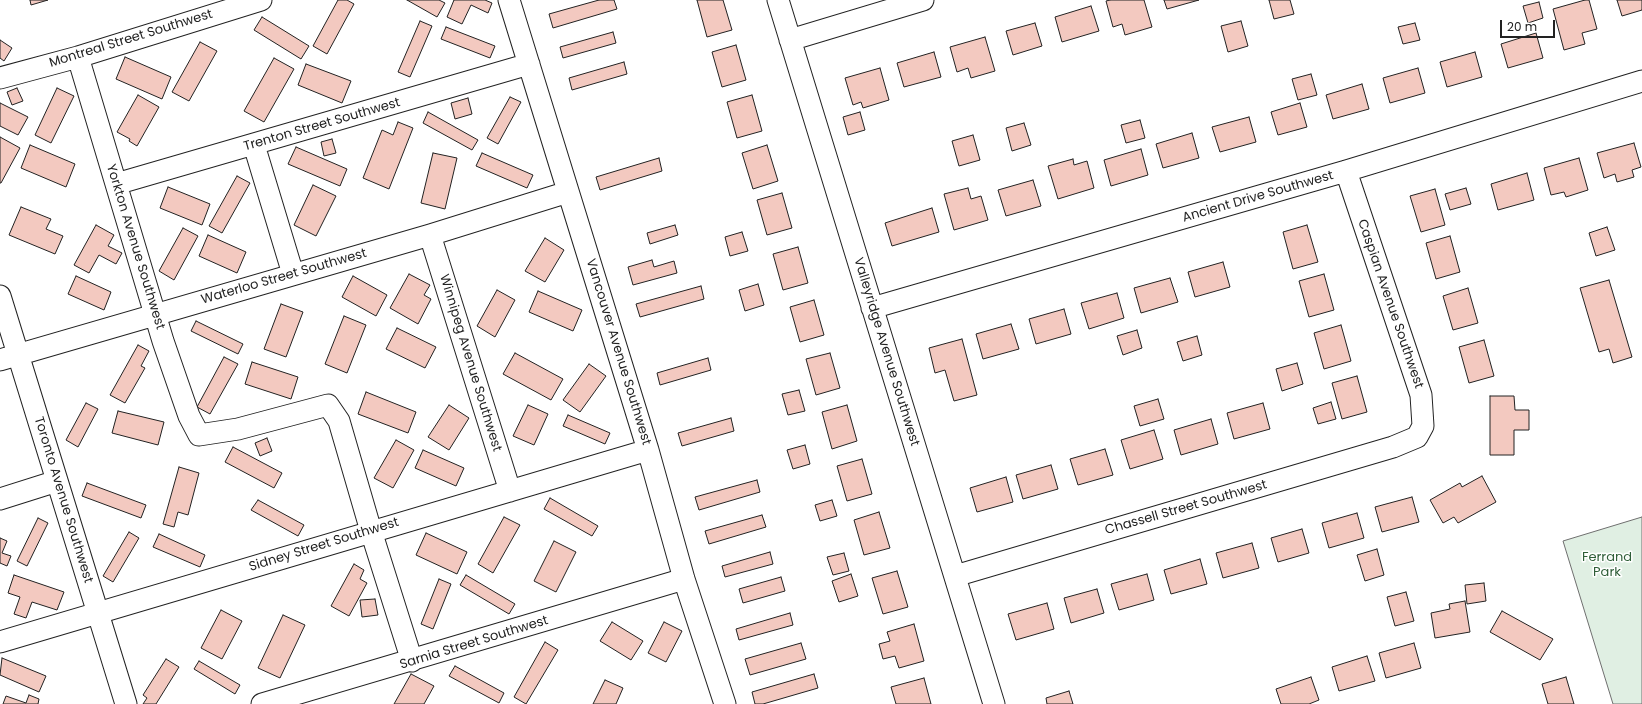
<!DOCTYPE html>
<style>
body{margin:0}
#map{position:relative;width:1642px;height:704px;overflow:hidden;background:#fff;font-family:Poppins,sans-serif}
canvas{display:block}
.scale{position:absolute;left:1500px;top:20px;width:55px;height:18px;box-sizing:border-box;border:2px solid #222;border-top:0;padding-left:5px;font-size:12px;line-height:14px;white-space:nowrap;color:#222;-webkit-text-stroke:3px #fff;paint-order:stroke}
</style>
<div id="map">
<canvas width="1642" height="704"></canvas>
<div class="scale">20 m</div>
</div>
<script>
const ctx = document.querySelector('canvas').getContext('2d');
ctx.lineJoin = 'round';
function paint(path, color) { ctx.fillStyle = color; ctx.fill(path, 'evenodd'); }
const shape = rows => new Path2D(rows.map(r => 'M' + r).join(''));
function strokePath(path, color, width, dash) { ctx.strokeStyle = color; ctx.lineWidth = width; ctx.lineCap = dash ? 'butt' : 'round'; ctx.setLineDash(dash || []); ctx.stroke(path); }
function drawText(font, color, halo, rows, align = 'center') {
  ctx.font = font + ' Poppins,sans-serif'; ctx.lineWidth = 3; ctx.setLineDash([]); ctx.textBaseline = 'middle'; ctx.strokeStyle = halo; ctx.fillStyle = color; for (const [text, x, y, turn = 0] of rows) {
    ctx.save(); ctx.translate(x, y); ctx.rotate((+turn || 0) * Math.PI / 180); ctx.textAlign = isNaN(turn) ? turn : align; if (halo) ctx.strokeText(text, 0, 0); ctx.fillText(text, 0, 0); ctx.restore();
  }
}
const green = shape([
 [1642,517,1642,704,1613,704,1563,541,1642,517]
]);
paint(green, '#e0efe3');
strokePath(green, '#6f6f6f', 1);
const building = shape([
 [30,0,48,0,31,5,30,0],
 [338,0,347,0,354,4,327,54,313,46,338,0],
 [407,0,439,0,445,3,437,17,407,0],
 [454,0,485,0,492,3,488,13,471,5,462,24,447,17,454,0],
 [599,0,614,0,617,9,553,28,549,14,599,0],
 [697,0,723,0,732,30,707,37,697,0],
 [1110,0,1144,0,1152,27,1125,35,1122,24,1113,27,1106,1,1110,0],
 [1164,0,1199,0,1167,9,1164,0],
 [1269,0,1290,0,1294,14,1274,19,1269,0],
 [1585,0,1589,0,1597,29,1582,33,1585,44,1564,50,1553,9,1585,0],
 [1617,0,1642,0,1642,10,1622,16,1617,0],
 [1539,2,1543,18,1528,23,1523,6,1539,2],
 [1091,6,1099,31,1062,42,1055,17,1091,6],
 [262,17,309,46,301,59,254,30,262,17],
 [420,21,432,26,410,77,398,72,420,21],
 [1241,21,1248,46,1228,52,1221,26,1241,21],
 [1035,23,1042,46,1013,55,1006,31,1035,23],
 [1415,23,1420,40,1403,44,1398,27,1415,23],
 [446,27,495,46,490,58,441,39,446,27],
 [613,32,616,43,563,58,560,47,613,32],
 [1536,33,1543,58,1508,68,1501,44,1536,33],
 [985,37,995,71,971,78,968,68,957,72,950,47,985,37],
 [0,40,12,48,4,61,0,58,0,40],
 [200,42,217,51,189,101,172,92,200,42],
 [736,45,746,80,722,87,712,52,736,45],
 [934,52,941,77,904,87,897,63,934,52],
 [1475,52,1482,77,1447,87,1440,62,1475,52],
 [125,57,171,77,162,99,116,79,125,57],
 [274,58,294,69,264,122,244,111,274,58],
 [624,62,627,74,572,90,569,78,624,62],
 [306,64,351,81,342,103,298,85,306,64],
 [880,68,889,100,863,108,861,102,853,105,845,78,880,68],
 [1418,68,1425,93,1390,103,1383,78,1418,68],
 [1311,74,1317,95,1298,100,1292,79,1311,74],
 [1362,84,1369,109,1333,119,1326,95,1362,84],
 [17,88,23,101,12,105,7,92,17,88],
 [57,88,74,96,51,143,35,135,57,88],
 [138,95,159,107,137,146,129,141,130,139,117,132,138,95],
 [752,95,762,131,737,138,727,102,752,95],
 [510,97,521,102,498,144,487,138,510,97],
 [468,98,472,114,455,119,451,103,468,98],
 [0,103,28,117,18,135,0,126,0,103],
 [1300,103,1307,127,1278,135,1271,112,1300,103],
 [428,112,478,140,472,150,423,123,428,112],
 [860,112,865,130,848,135,843,117,860,112],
 [1249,117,1256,142,1220,152,1212,127,1249,117],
 [1140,120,1145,138,1126,143,1121,125,1140,120],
 [398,122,413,128,389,189,363,178,382,130,393,135,398,122],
 [1024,123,1031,145,1012,151,1006,128,1024,123],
 [1192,133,1199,158,1163,168,1156,144,1192,133],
 [973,135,980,160,959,166,952,141,973,135],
 [0,137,20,148,1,183,0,183,0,137],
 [332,139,336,153,324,156,321,142,332,139],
 [1634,143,1641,167,1632,170,1634,177,1617,182,1615,174,1604,178,1597,153,1634,143],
 [30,145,75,164,66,187,21,168,30,145],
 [767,145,778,181,753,189,742,153,767,145],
 [296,147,347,169,340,186,288,164,296,147],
 [1141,149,1148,175,1111,186,1104,160,1141,149],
 [433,153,457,158,445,209,421,203,433,153],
 [482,153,533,175,527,188,476,166,482,153],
 [659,158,662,171,600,190,596,177,659,158],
 [1579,158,1588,190,1566,197,1564,192,1551,195,1544,168,1579,158],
 [1073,159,1074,165,1087,161,1094,188,1058,199,1048,166,1073,159],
 [1527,173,1534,200,1498,210,1491,184,1527,173],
 [237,176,250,183,222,233,209,226,237,176],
 [1033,180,1041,206,1006,216,998,190,1033,180],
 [313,185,336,196,316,236,294,225,313,185],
 [168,187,210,204,202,225,160,208,168,187],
 [968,188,971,199,981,196,988,220,954,230,944,194,968,188],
 [1466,188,1471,204,1450,210,1445,194,1466,188],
 [1435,189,1445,225,1421,232,1410,196,1435,189],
 [782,193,792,228,767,235,757,200,782,193],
 [21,207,51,219,46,229,63,236,55,254,9,235,21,207],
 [932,208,939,232,892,246,885,223,932,208],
 [96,225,114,235,108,246,122,253,116,264,99,255,89,273,74,265,96,225],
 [675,225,678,235,650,244,647,233,675,225],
 [1307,225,1318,262,1293,269,1283,232,1307,225],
 [1607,227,1615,250,1596,256,1589,233,1607,227],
 [183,228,198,236,174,280,159,271,183,228],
 [742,232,748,251,730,256,725,237,742,232],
 [208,235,246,252,237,273,199,256,208,235],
 [1450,236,1460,272,1436,279,1426,243,1450,236],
 [545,238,564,250,545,282,525,271,545,238],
 [798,247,808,283,783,290,773,254,798,247],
 [652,260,654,267,674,261,677,273,633,285,628,267,652,260],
 [1223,262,1230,287,1195,297,1188,272,1223,262],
 [409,274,430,285,424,295,431,299,418,324,390,308,409,274],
 [1324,274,1334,310,1309,317,1299,281,1324,274],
 [76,276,111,292,104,310,68,294,76,276],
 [353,276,387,295,376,316,342,297,353,276],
 [1170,278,1178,302,1141,313,1134,288,1170,278],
 [1609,280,1632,357,1613,363,1609,349,1599,352,1580,288,1609,280],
 [758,284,764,305,745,311,739,290,758,284],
 [701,286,704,299,640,317,636,304,701,286],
 [1468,288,1478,323,1453,330,1443,296,1468,288],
 [497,290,515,300,495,337,477,326,497,290],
 [538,291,582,310,573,331,529,312,538,291],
 [1117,293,1124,318,1089,329,1081,303,1117,293],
 [814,300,824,335,800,342,790,307,814,300],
 [281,304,303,312,286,357,264,349,281,304],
 [1064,309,1071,334,1036,344,1029,319,1064,309],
 [344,316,366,325,347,373,325,364,344,316],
 [196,321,243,344,238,354,191,331,196,321],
 [1011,324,1019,349,983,359,976,334,1011,324],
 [1341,325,1351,361,1324,369,1314,333,1341,325],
 [397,328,436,347,425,368,386,349,397,328],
 [1137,330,1142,348,1123,355,1117,336,1137,330],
 [1197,336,1202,355,1183,361,1177,342,1197,336],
 [962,339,977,395,954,401,945,370,935,373,929,348,962,339],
 [1484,340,1494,376,1469,383,1459,347,1484,340],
 [138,345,149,351,141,366,145,368,125,403,110,395,138,345],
 [515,353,563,379,551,400,503,374,515,353],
 [830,353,840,388,816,395,806,359,830,353],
 [224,357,238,364,210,414,197,407,224,357],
 [708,358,711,370,660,385,657,373,708,358],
 [252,362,298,377,291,399,245,384,252,362],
 [1297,363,1303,384,1282,391,1276,369,1297,363],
 [589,364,606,376,580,412,563,400,589,364],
 [1357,376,1367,412,1342,419,1332,383,1357,376],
 [799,390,805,411,788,415,782,394,799,390],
 [366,392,416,412,408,433,358,414,366,392],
 [1490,396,1514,396,1515,410,1529,410,1529,430,1514,430,1514,455,1490,455,1490,396],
 [1158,399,1164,419,1140,426,1134,406,1158,399],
 [1331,402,1336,419,1318,424,1313,408,1331,402],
 [86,403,98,409,78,447,66,440,86,403],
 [1263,403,1270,429,1234,439,1227,413,1263,403],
 [449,405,469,418,449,450,428,437,449,405],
 [528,405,548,414,534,445,513,436,528,405],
 [847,405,857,441,832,449,822,412,847,405],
 [118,411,164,422,158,445,112,433,118,411],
 [568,415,610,433,605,444,563,426,568,415],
 [731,418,734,431,682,446,678,433,731,418],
 [1211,419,1218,444,1181,455,1174,430,1211,419],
 [1154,430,1163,459,1130,469,1121,440,1154,430],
 [267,438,272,451,260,456,255,443,267,438],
 [396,440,414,450,393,488,374,478,396,440],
 [805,445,810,464,793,469,787,450,805,445],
 [233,447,282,473,274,488,225,462,233,447],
 [1105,449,1113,475,1078,485,1070,459,1105,449],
 [423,450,464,468,456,486,415,468,423,450],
 [862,459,872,494,847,501,837,466,862,459],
 [1051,465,1058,489,1023,499,1016,475,1051,465],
 [179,467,199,473,188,515,178,512,174,527,163,524,179,467],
 [1482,476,1496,502,1458,523,1454,517,1443,523,1430,500,1460,483,1462,487,1482,476],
 [1006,477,1013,502,977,512,970,488,1006,477],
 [757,480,760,492,699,510,695,497,757,480],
 [87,483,146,505,141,518,82,496,87,483],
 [1412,497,1419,522,1382,532,1375,507,1412,497],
 [550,498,598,526,592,536,544,509,550,498],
 [258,500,304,525,298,536,251,510,258,500],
 [832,500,837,516,820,521,815,505,832,500],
 [879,512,890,548,864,555,854,520,879,512],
 [1357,513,1364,538,1329,548,1322,523,1357,513],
 [762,515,766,527,709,544,705,531,762,515],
 [504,517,520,525,493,573,478,564,504,517],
 [38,518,48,523,27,566,17,561,38,518],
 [1302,529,1309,553,1278,562,1271,538,1302,529],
 [129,532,139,538,113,582,103,576,129,532],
 [426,533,467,552,457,574,416,555,426,533],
 [159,534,205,555,200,567,153,547,159,534],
 [0,538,7,541,2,553,11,556,7,566,0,563,0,538],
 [554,541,576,552,556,592,534,581,554,541],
 [1252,543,1259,568,1223,578,1216,553,1252,543],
 [1377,549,1384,575,1365,581,1357,555,1377,549],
 [770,552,773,564,725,577,722,566,770,552],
 [844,553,849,571,833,575,827,557,844,553],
 [1200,559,1207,584,1171,594,1164,570,1200,559],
 [354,564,364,570,360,579,367,583,349,616,331,606,354,564],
 [897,571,908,607,883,614,872,578,897,571],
 [851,574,858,596,839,602,832,581,851,574],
 [1147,574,1154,600,1119,610,1111,584,1147,574],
 [14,575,64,592,57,610,32,602,26,618,14,614,20,597,8,593,14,575],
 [466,575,515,604,509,614,460,585,466,575],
 [781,577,785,591,743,603,739,589,781,577],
 [439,579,451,584,433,629,421,624,439,579],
 [1484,583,1486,601,1467,604,1465,585,1484,583],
 [1097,589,1104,613,1071,623,1064,598,1097,589],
 [1406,592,1414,621,1395,626,1387,597,1406,592],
 [375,599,378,615,362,617,360,600,375,599],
 [1465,601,1470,632,1435,638,1431,613,1450,609,1449,604,1465,601],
 [1047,603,1054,629,1016,640,1008,614,1047,603],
 [221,610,242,621,222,659,201,648,221,610],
 [1502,611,1553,639,1540,660,1490,632,1502,611],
 [790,613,793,625,739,640,736,629,790,613],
 [283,615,305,625,280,678,258,668,283,615],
 [612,622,643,641,631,660,600,641,612,622],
 [664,622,682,631,666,662,648,653,664,622],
 [914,624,924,661,899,668,895,656,883,659,879,644,890,641,887,632,914,624],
 [545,642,558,650,526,704,514,697,545,642],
 [801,643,806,659,750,675,745,659,801,643],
 [1414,643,1421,668,1386,678,1379,653,1414,643],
 [1367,656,1375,681,1339,691,1332,667,1367,656],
 [2,658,46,676,39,692,0,675,2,658],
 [166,659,179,667,156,704,143,704,147,698,143,695,166,659],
 [199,661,240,685,235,694,194,669,199,661],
 [455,666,504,693,499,703,449,676,455,666],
 [411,674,434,686,424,704,394,704,411,674],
 [814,674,818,688,763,704,755,704,752,692,814,674],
 [1311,677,1319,700,1309,704,1281,704,1276,689,1311,677],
 [1566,677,1574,704,1548,704,1542,684,1566,677],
 [924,678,931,704,896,704,891,687,924,678],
 [605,680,623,688,616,704,593,704,605,680],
 [1069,691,1073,704,1047,704,1046,698,1069,691],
 [29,695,39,699,38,704,3,704,6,696,26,703,29,695]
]);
paint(building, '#f3c9c0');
strokePath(building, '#222', 1);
const minor = shape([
 [509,0,648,450,684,579,725,704],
 [778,0,994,704],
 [790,40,923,0],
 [78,57,163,341,189,416,199,435,238,429,328,405,339,421,371,531,412,661],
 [0,78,78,57,261,0],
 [254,145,293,274],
 [116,184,529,64],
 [430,235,510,491],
 [0,296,126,704],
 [872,308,1346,171,1642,81],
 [0,360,430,235,568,192],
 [0,499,57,481],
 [955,576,1393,447,1417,437,1423,426,1421,395,1346,171],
 [0,642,648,450],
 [262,704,684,579]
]);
strokePath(minor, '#222', 23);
strokePath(minor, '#fff', 21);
drawText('13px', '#222', '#fff', [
 ["Montreal Street Southwest",131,39,-17],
 ["Trenton Street Southwest",322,125,-16],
 ["Ancient Drive Southwest",1258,197,-16],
 ["Yorkton Avenue Southwest",135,247,73],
 ["Waterloo Street Southwest",284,277,-16],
 ["Caspian Avenue Southwest",1390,304,71],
 ["Vancouver Avenue Southwest",618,352,73],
 ["Valleyridge Avenue Southwest",886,352,73],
 ["Winnipeg Avenue Southwest",470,363,73],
 ["Toronto Avenue Southwest",63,500,73],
 ["Chassell Street Southwest",1186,508,-16],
 ["Sidney Street Southwest",324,545,-17],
 ["Sarnia Street Southwest",474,643,-17]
]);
drawText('13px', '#2f5e38', '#fff', [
 ["Ferrand",1607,558],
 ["Park",1607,573]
]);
</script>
